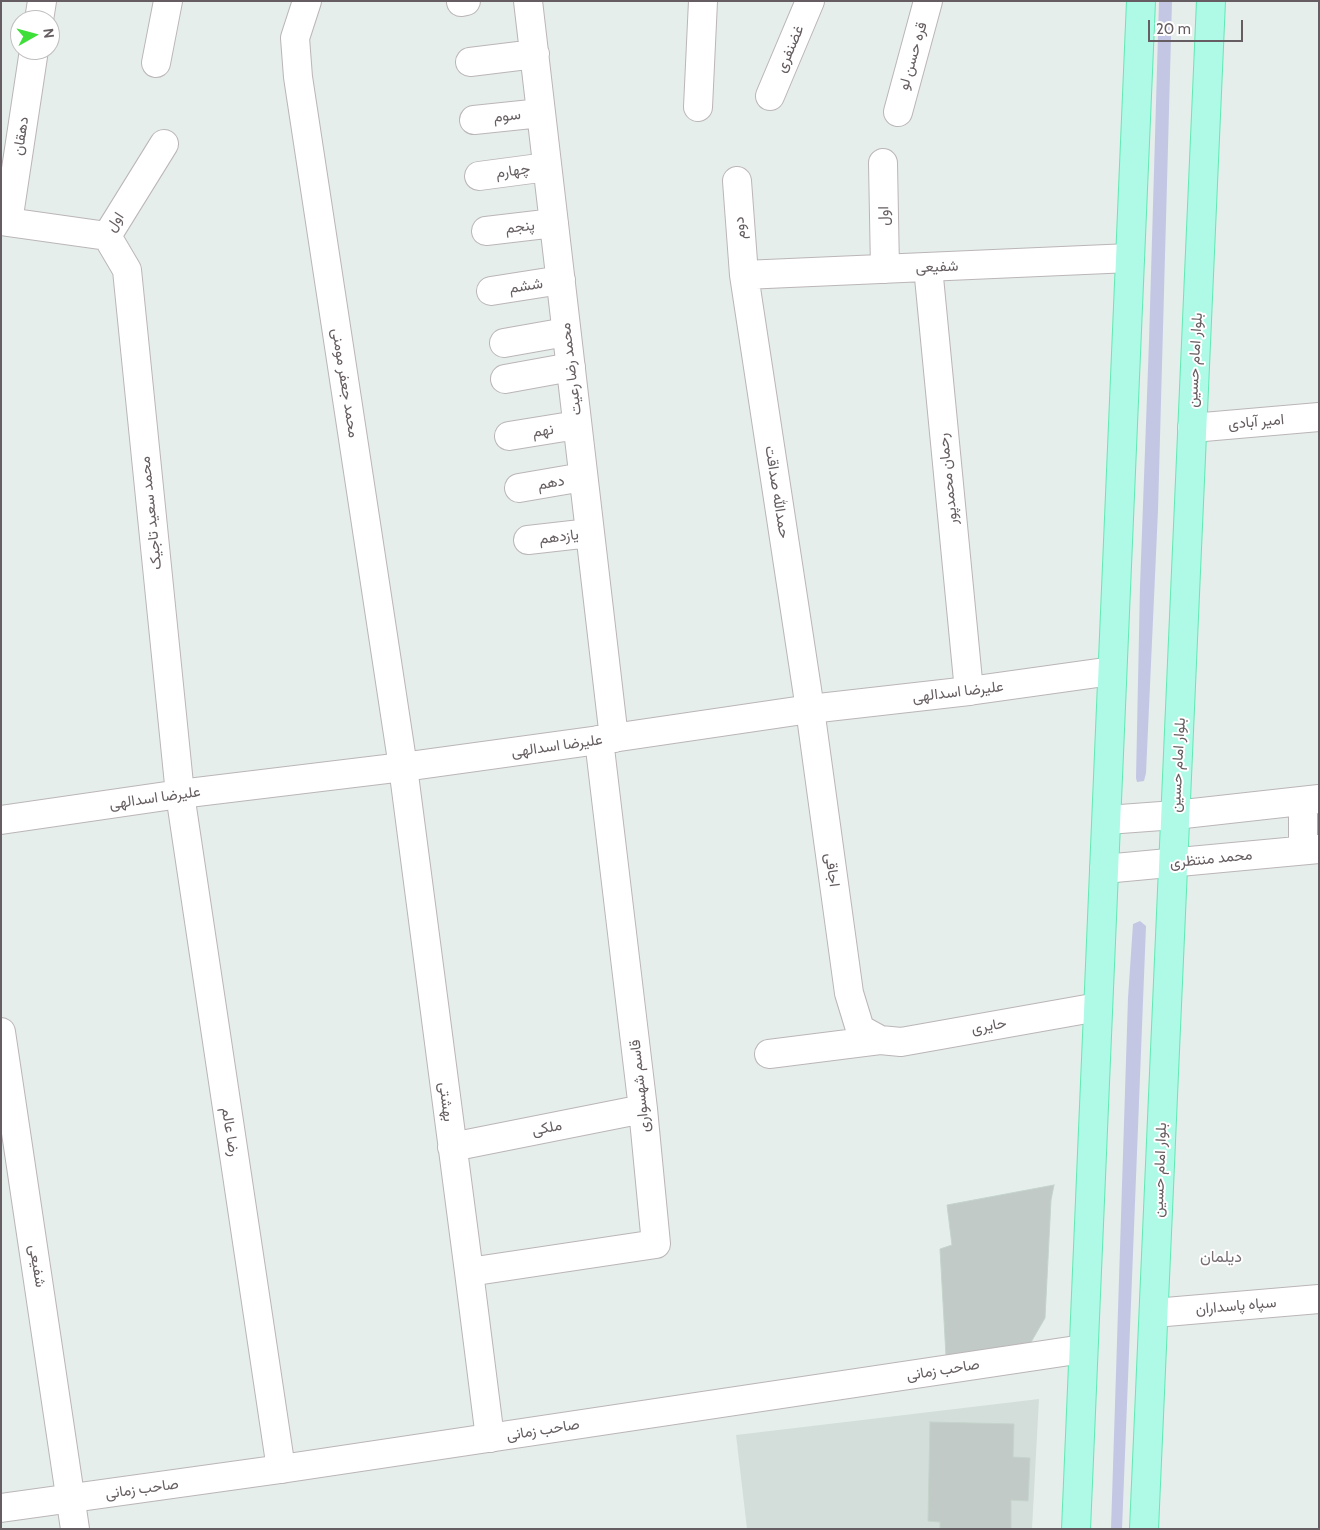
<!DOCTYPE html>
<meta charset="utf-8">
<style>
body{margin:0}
#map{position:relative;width:1320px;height:1530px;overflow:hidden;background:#e5eeeb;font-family:Cabin,sans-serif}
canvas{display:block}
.frame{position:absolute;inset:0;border:2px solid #655d61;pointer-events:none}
.north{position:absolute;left:10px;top:10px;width:50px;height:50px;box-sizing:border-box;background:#fff;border:1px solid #c1bec0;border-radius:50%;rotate:83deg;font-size:14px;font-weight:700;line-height:20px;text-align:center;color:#655d61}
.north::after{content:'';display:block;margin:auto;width:18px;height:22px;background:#3fdf3a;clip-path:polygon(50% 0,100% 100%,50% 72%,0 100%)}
.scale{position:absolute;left:1148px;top:20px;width:95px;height:22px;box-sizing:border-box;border:2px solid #655d61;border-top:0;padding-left:6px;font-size:15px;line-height:18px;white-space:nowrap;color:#655d61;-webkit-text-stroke:4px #fff;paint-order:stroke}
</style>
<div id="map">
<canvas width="1320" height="1530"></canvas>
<div class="frame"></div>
<div class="north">N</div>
<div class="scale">20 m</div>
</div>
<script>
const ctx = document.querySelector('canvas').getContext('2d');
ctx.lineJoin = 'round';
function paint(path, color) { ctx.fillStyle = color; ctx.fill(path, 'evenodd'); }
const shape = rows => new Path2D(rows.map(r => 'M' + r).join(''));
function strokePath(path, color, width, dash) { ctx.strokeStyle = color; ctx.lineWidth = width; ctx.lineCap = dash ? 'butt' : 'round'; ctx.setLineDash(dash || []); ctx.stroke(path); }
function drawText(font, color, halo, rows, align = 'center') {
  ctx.font = font + ' Cabin,Vazirmatn,sans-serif'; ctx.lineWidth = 4; ctx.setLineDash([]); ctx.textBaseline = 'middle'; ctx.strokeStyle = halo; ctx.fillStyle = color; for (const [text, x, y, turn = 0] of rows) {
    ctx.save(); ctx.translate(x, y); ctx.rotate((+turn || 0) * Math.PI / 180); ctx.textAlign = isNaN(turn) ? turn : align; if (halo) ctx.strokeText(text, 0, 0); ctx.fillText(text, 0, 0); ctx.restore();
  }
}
paint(shape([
 [1039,1399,1032,1529,747,1529,736,1435]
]), '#d3deda');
paint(shape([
 [1159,1,1172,1,1158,510,1146,773,1144,781,1137,782,1136,778,1140,586,1149,341],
 [1140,921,1146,926,1122,1529,1111,1529,1128,998,1133,924]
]), '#c3c7e4');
const building = shape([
 [1054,1185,1051,1200,1045,1318,1030,1344,946,1356,940,1249,952,1245,947,1205,1054,1185],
 [930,1422,1014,1424,1013,1457,1030,1458,1028,1501,1011,1500,1011,1529,940,1529,940,1522,928,1521,930,1422]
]);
paint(building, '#c1cac6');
strokePath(building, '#c4d3cc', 1);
const minor = shape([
 [307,1,295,38,298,77,403,767,469,1272,490,1438],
 [528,1,614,738],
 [461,2,466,1],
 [39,20,42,1],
 [470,62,535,54],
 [156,63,168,1],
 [770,96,810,1],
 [698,107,703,1],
 [898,112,928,1],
 [474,120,541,113],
 [883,163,885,269],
 [479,176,547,167],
 [737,181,744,275,810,709,849,993,860,1029,880,1040,901,1042,1098,1007],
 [1,221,107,236],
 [8,222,34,50],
 [486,231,554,223],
 [107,236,127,270,180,794,281,1469],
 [107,236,164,144],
 [928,267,969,691],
 [744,275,1130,258],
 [491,291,561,280],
 [504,343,566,332],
 [505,379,571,367],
 [1192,428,1319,417],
 [509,436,577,425],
 [519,488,583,477],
 [528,540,590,533],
 [1,1032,75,1529],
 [769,1054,880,1040],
 [452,1147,643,1109],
 [469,1272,656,1244,643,1109,599,740]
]);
const tertiary = shape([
 [1303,801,1303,850],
 [1,820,180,794,403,767,599,740,810,709,969,691,1112,671],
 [1107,820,1175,815,1319,799],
 [1104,869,1319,849],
 [1154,1313,1319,1299],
 [1,1508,281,1469,1083,1349]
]);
const primary = shape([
 [1076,1529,1141,1],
 [1144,1529,1211,1]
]);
strokePath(minor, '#bbb5b8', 30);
strokePath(tertiary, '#bbb5b8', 30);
strokePath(primary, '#63e9b5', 30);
strokePath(minor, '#fff', 28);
strokePath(tertiary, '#fff', 28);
strokePath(primary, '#aefae6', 28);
drawText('15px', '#655d61', '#fff', [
 ["غضنفری",790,49,-67],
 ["قره حسن لو",913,56,-74],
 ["سوم",507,116,-7],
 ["دهقان",21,136,-81],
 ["چهارم",513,171,-8],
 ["اول",884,216,-91],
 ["اول",115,222,-56],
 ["پنجم",520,227,-7],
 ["دوم",740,228,-94],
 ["شفیعی",937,267,-2],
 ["ششم",526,286,-9],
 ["بلوار امام حسین",1195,360,-87],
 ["محمد رضا رعیت",571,369,-97],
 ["محمد جعفر مومنی",345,383,81],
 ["امیر آبادی",1256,422,-5],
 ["نهم",543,431,-9],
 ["رحمان محمدپور",948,479,-96],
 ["دهم",551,483,-10],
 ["حمدالله صداقت",777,492,81],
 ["محمد سعید تاجیک",151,513,-96],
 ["یازدهم",559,537,-7],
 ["علیرضا اسدالهی",958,692,-7],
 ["علیرضا اسدالهی",557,746,-8],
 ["بلوار امام حسین",1178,765,-87],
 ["علیرضا اسدالهی",155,798,-8],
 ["محمد منتظری",1211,859,-6],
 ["اجاقی",832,870,82],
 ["حایری",989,1026,-10],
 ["قاسم شهسواری",640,1086,-96],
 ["بهشتی",446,1102,83],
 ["ملکی",547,1128,-11],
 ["رضا عالم",230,1132,81],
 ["بلوار امام حسین",1160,1170,-88],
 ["شفیعی",37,1266,81],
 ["سپاه پاسداران",1236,1306,-5],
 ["صاحب زمانی",943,1370,-9],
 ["صاحب زمانی",543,1430,-9],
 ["صاحب زمانی",142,1489,-8]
]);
drawText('16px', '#766e73', '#fff', [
 ["دیلمان",1221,1257]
]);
</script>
